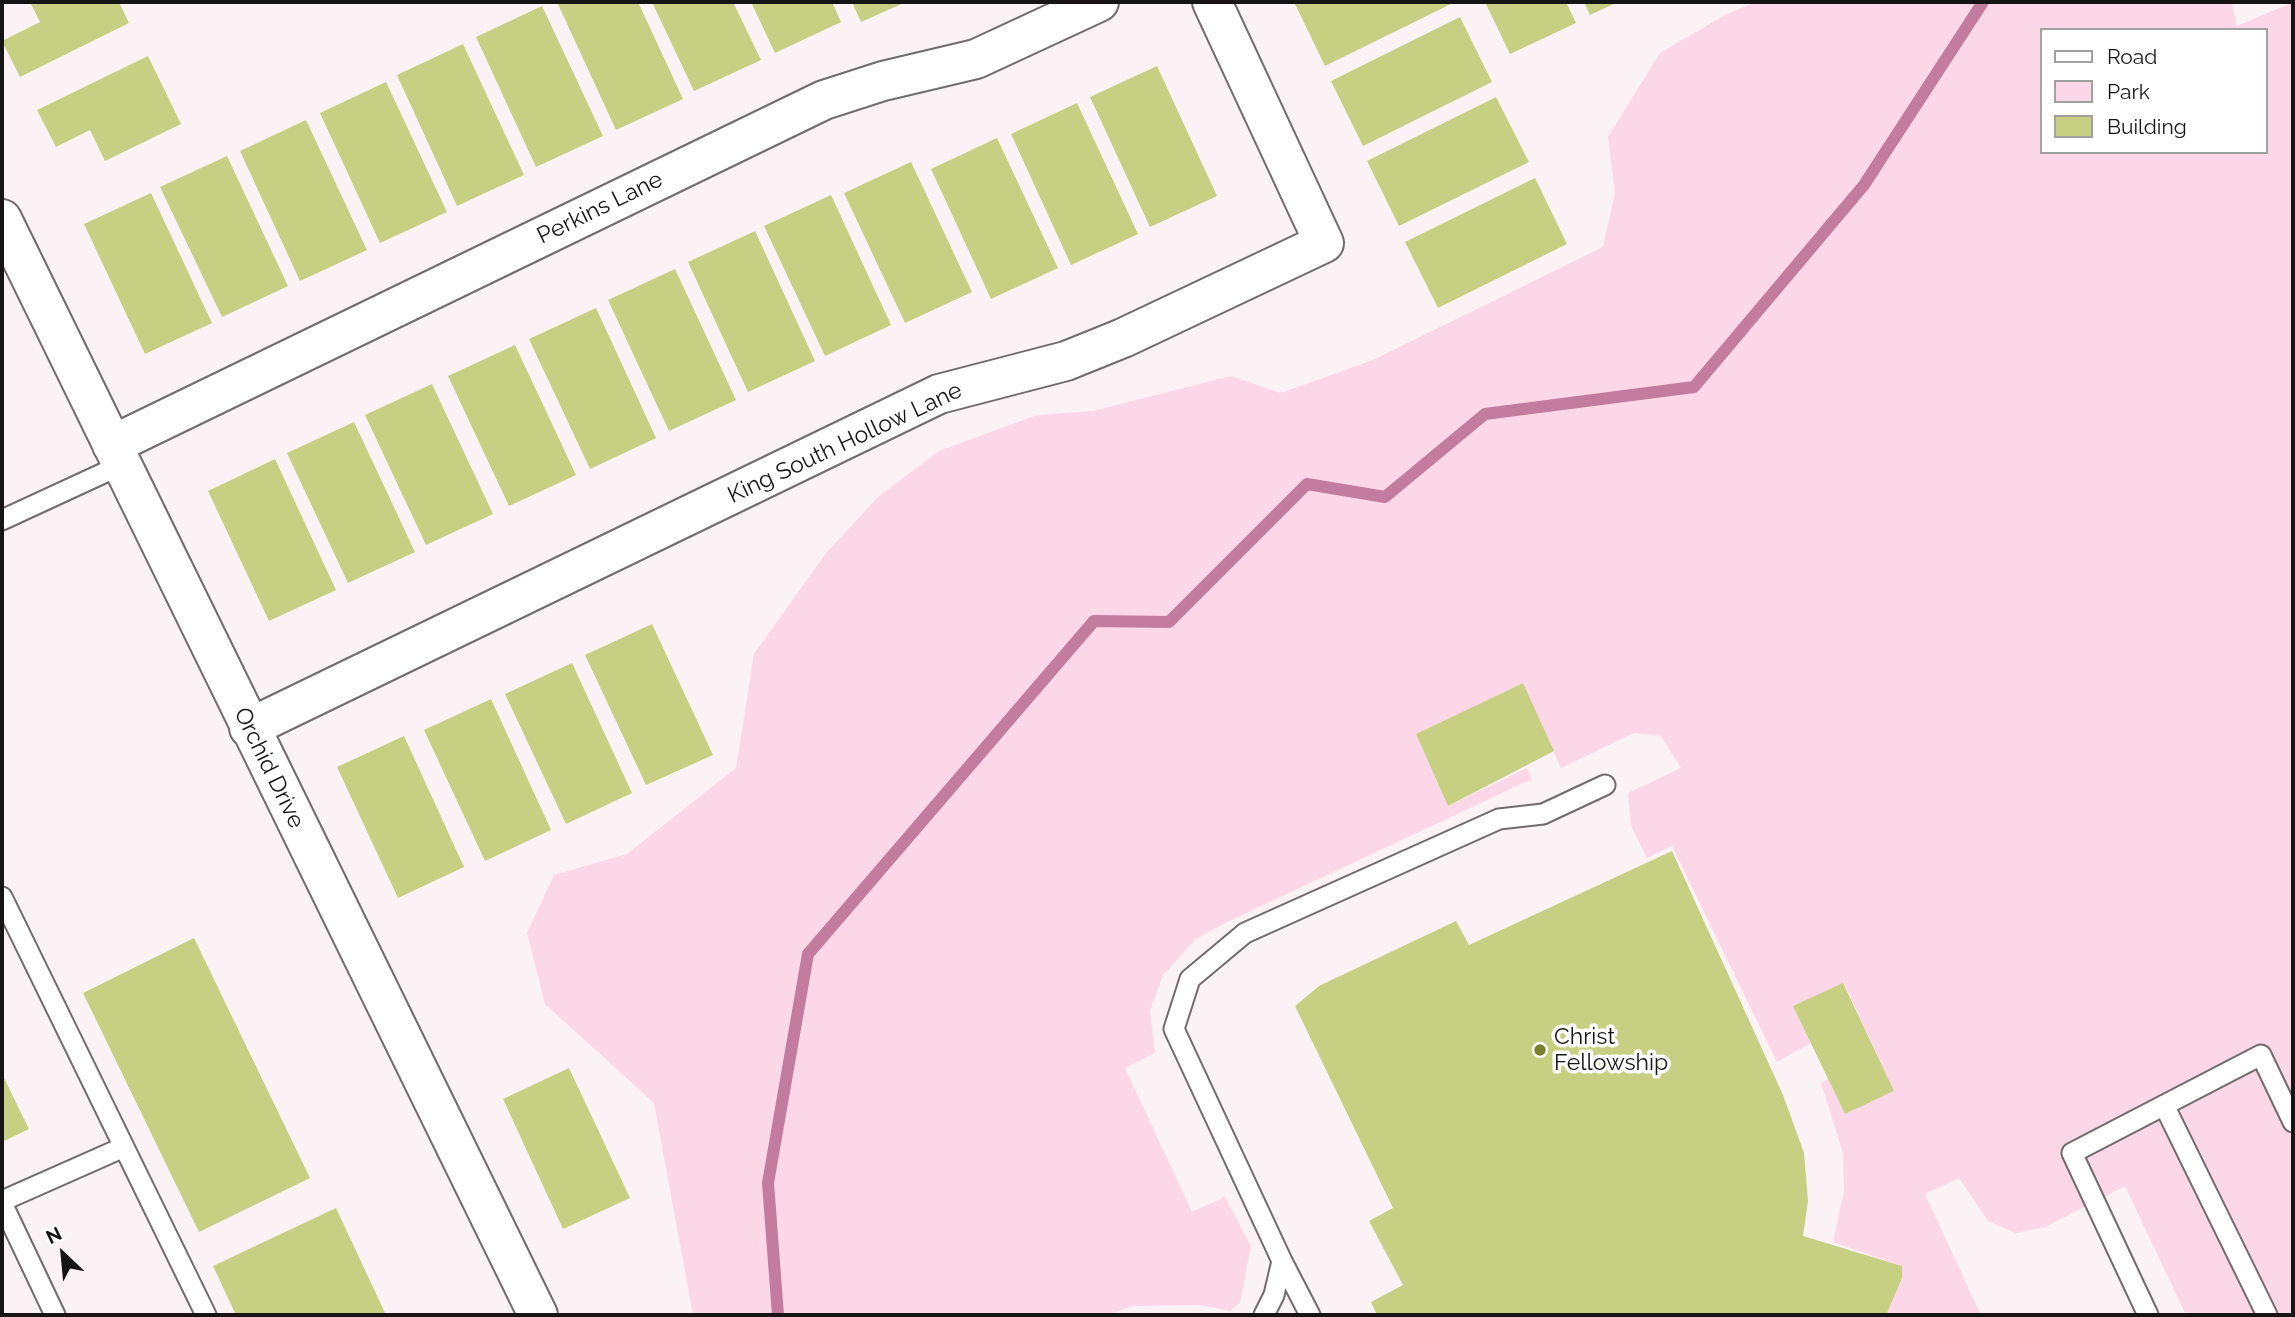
<!DOCTYPE html>
<style>
body{margin:0}
#map{position:relative;width:2295px;height:1317px;overflow:hidden;background:#faf2f5;font-family:Raleway,sans-serif}
canvas{display:block}
.frame{position:absolute;inset:0;border:4px solid #171415;pointer-events:none}
.legend{position:absolute;left:2040px;top:28px;width:228px;height:126px;box-sizing:border-box;background:#fff;border:2px solid #a2a1a1;margin:0;padding:9px 12px;list-style:none;font-size:21px;color:#171415}
.legend li{display:flex;align-items:center;gap:14px;height:35px}
.legend b{width:35px;border:2px solid #a2a1a1}
.north{position:absolute;left:28px;top:1219px;width:70px;height:70px;-webkit-text-stroke:5px #fff;paint-order:stroke;rotate:334deg;font-size:19px;font-weight:700;line-height:28px;text-align:center;color:#171415}
.north::after{content:'';display:block;margin:auto;width:24px;height:32px;background:#171415;clip-path:polygon(50% 0,100% 100%,50% 72%,0 100%)}
</style>
<div id="map">
<canvas width="2295" height="1317"></canvas>
<div class="frame"></div>
<ul class="legend">
<li><b style="height:9px;background:#fff"></b>Road</li>
<li><b style="height:19px;background:#fcd7e7"></b>Park</li>
<li><b style="height:19px;background:#c7cf82"></b>Building</li>
</ul>
<div class="north">N</div>
</div>
<script>
const ctx = document.querySelector('canvas').getContext('2d');
ctx.lineJoin = 'round';
function paint(path, color) { ctx.fillStyle = color; ctx.fill(path, 'evenodd'); }
const shape = rows => new Path2D(rows.map(r => 'M' + r).join(''));
function strokePath(path, color, width, dash) { ctx.strokeStyle = color; ctx.lineWidth = width; ctx.lineCap = dash ? 'butt' : 'round'; ctx.setLineDash(dash || []); ctx.stroke(path); }
function drawText(font, color, halo, rows, align = 'center') {
  ctx.font = font + ' Raleway,sans-serif'; ctx.lineWidth = 7; ctx.setLineDash([]); ctx.textBaseline = 'middle'; ctx.strokeStyle = halo; ctx.fillStyle = color; for (const [text, x, y, turn = 0] of rows) {
    ctx.save(); ctx.translate(x, y); ctx.rotate((+turn || 0) * Math.PI / 180); ctx.textAlign = isNaN(turn) ? turn : align; if (halo) ctx.strokeText(text, 0, 0); ctx.fillText(text, 0, 0); ctx.restore();
  }
}
paint(shape([
 [1756,2,2232,2,2237,26,2293,2,2293,1315,2186,1315,2125,1186,2045,1227,2016,1233,1988,1221,1959,1178,1925,1194,1981,1315,1887,1313,1902,1266,1833,1242,1844,1191,1843,1153,1821,1083,1828,1079,1845,1114,1894,1091,1844,983,1794,1006,1811,1043,1777,1062,1672,846,1647,858,1631,826,1628,793,1681,768,1661,736,1634,733,1561,768,1523,683,1416,734,1448,806,1527,768,1532,779,1227,922,1196,939,1163,975,1150,1010,1155,1053,1125,1068,1192,1212,1225,1197,1251,1246,1240,1303,1230,1311,1200,1305,1132,1306,1108,1315,693,1315,654,1103,545,1004,527,933,554,875,627,854,736,768,754,654,826,553,879,496,939,451,1037,415,1093,411,1231,376,1281,393,1373,360,1603,247,1615,193,1608,137,1660,53,1725,15],
 [2041,30,2265,30,2265,152,2041,152]
]), '#fcd7e7');
strokePath(shape([
 [778,1315,768,1183,808,954,1094,621,1169,622,1307,484,1385,497,1485,414,1694,387,1864,185,1983,2]
]), '#c37b9e', 12);
paint(shape([
 [30,2,119,2,129,23,20,77,2,41,40,22],
 [557,2,638,2,683,99,616,130],
 [652,2,733,2,761,60,694,91],
 [751,2,832,2,841,22,775,53],
 [852,2,906,2,861,22],
 [1294,2,1455,2,1325,66],
 [1485,2,1566,2,1576,23,1510,54],
 [1584,2,1618,2,1590,15],
 [542,6,603,136,536,167,476,37],
 [1460,17,1492,82,1363,146,1331,81],
 [463,44,524,175,457,206,397,75],
 [148,56,181,124,105,161,90,130,56,147,37,110],
 [1157,66,1217,196,1150,227,1090,97],
 [386,82,447,212,380,243,320,113],
 [1496,97,1529,162,1399,226,1367,161],
 [1077,103,1138,234,1071,265,1011,134],
 [306,120,367,250,300,281,240,151],
 [997,138,1058,268,991,299,931,169],
 [227,156,288,286,222,317,160,187],
 [911,162,972,292,905,323,844,193],
 [1535,178,1567,244,1438,308,1405,242],
 [151,193,212,323,145,354,84,224],
 [831,195,891,325,825,356,764,226],
 [755,231,815,361,748,392,688,262],
 [675,269,736,400,669,431,608,300],
 [596,308,656,438,590,469,529,339],
 [515,345,576,475,509,506,448,376],
 [432,384,493,514,426,545,365,415],
 [354,422,415,552,348,583,287,453],
 [275,459,336,590,269,621,208,491],
 [652,624,713,755,646,785,585,655],
 [572,663,632,793,566,824,505,694],
 [1523,683,1554,751,1448,806,1416,734],
 [491,699,551,830,485,861,424,730],
 [404,736,464,867,398,898,337,767],
 [1672,851,1783,1095,1804,1153,1808,1201,1803,1236,1902,1266,1902,1278,1887,1313,1377,1315,1371,1302,1403,1285,1369,1221,1393,1208,1295,1006,1319,986,1456,921,1469,945],
 [194,938,310,1178,199,1232,83,993],
 [1843,983,1894,1091,1845,1114,1793,1006],
 [569,1068,630,1198,563,1229,503,1099],
 [2,1074,29,1129,2,1142],
 [336,1208,386,1315,236,1315,213,1266]
]), '#c7cf82');
const lane = shape([
 [2,520,121,465],
 [2,897,206,1315],
 [2164,1105,2267,1315],
 [2,1201,124,1147],
 [2,1203,55,1315],
 [1282,1261,1310,1315],
 [1264,1315,1274,1295,1282,1261,1174,1029,1190,979,1245,933,1499,819,1543,814,1605,785],
 [2148,1315,2072,1153,2261,1055,2293,1122]
]);
const street = shape([
 [2,219,538,1315],
 [112,445,824,100,883,81,976,59,1099,2],
 [249,728,939,394,1066,361,1123,338,1324,243,1212,2]
]);
strokePath(lane, '#716b6d', 23);
strokePath(street, '#716b6d', 42);
strokePath(lane, '#fff', 19);
strokePath(street, '#fff', 38);
for (const [x, y, r, color] of [
 [1540,1050,7,"#7a812c"]
]) { const dot = new Path2D(); dot.arc(x, y, r, 0, 2 * Math.PI); ctx.fillStyle = color; ctx.fill(dot); strokePath(dot, '#fff', 2.5); }
drawText('23px', '#171415', '#fff', [
 ["Perkins Lane",600,208,-26],
 ["King South Hollow Lane",845,443,-25],
 ["Orchid Drive",269,768,64]
]);
drawText('23px', '#171415', '#fff', [
 ["Christ",1554,1037],
 ["Fellowship",1554,1063]
], 'left');
</script>
